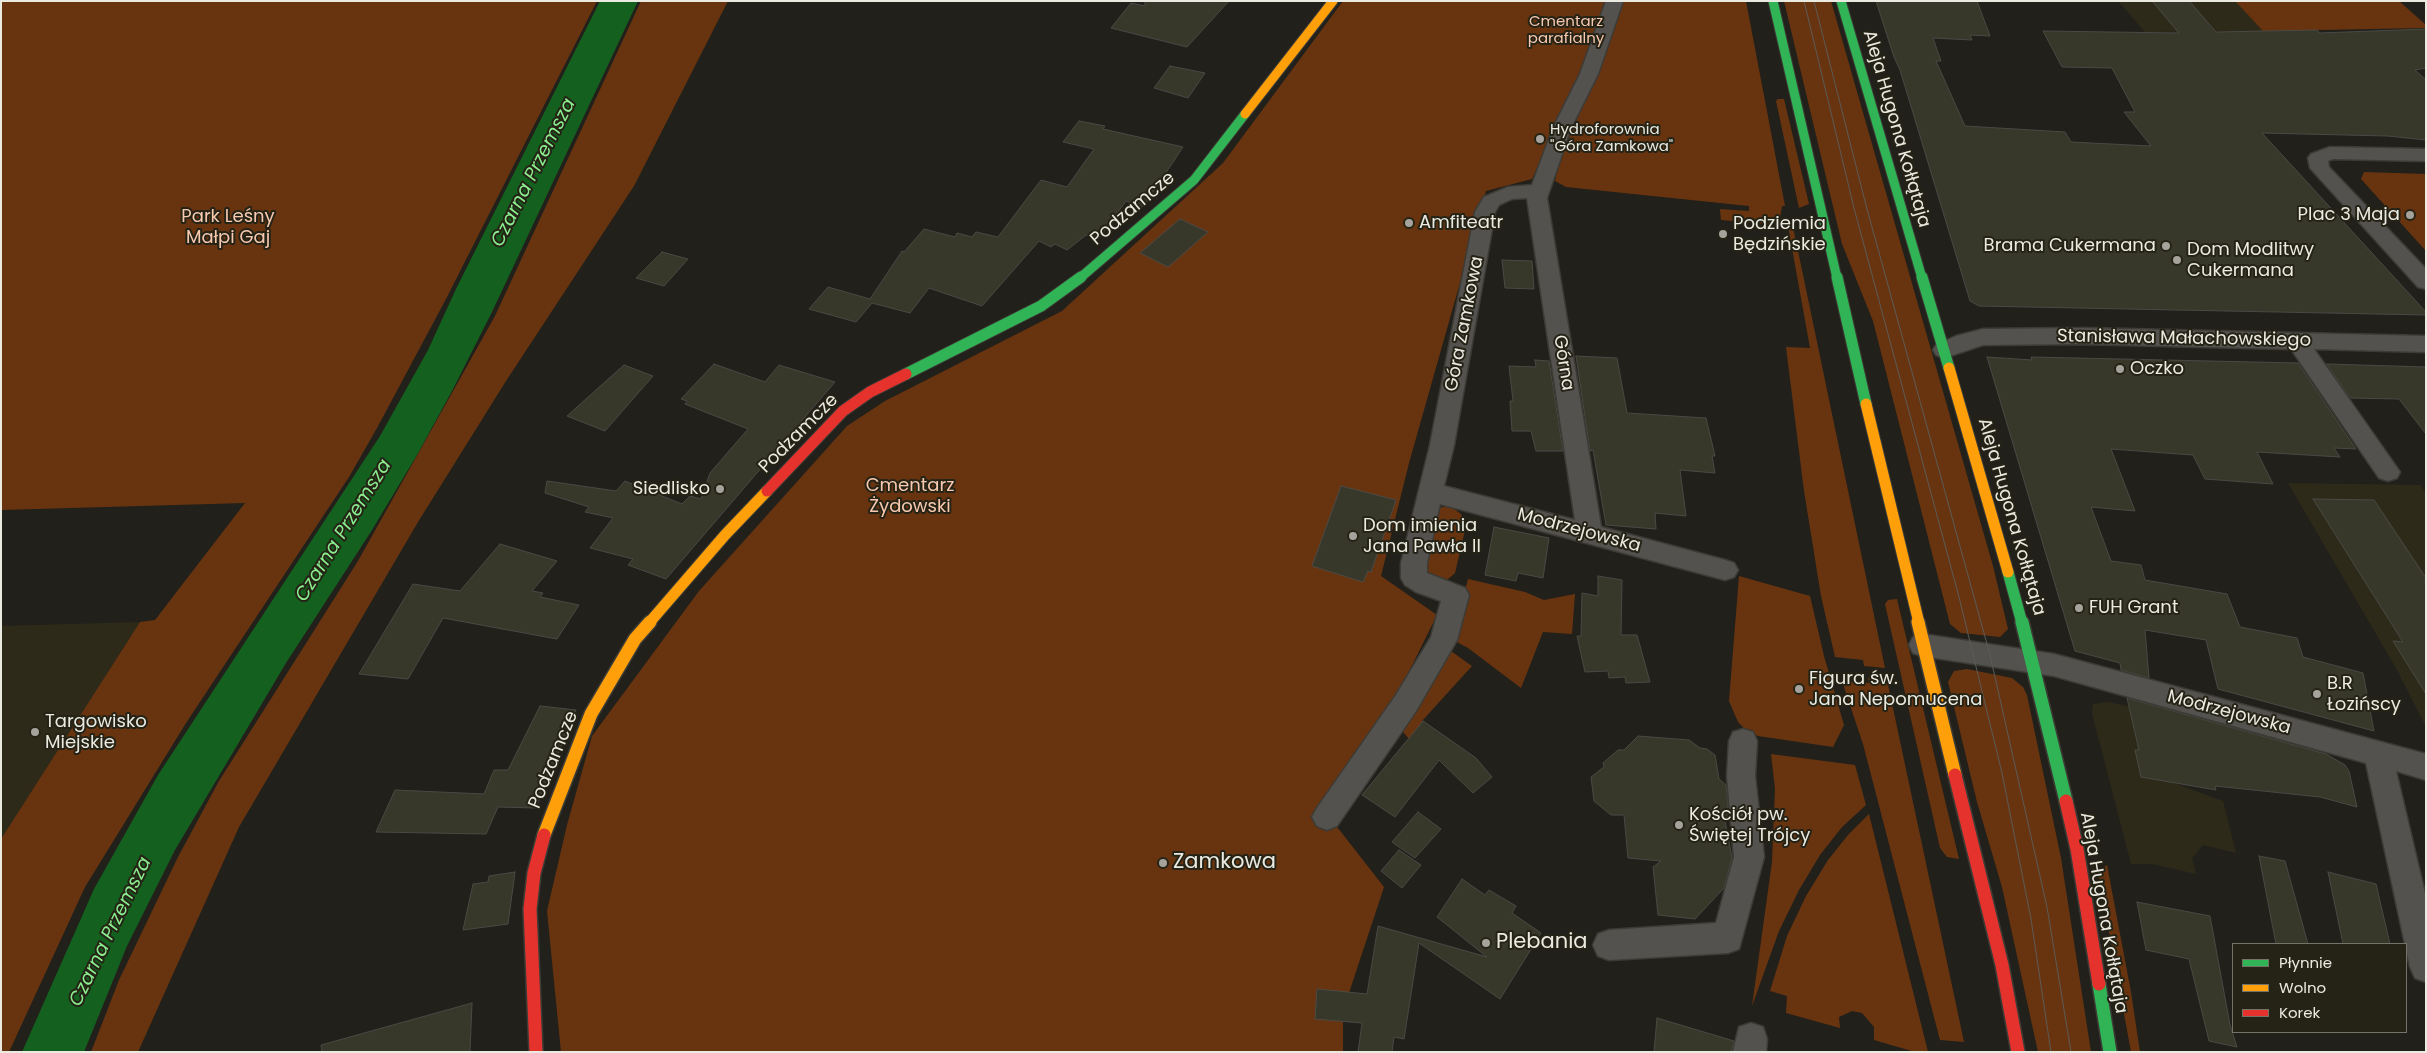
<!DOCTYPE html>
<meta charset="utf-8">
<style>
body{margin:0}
#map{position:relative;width:2427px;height:1053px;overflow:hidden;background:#22201a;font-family:Poppins,sans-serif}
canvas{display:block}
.frame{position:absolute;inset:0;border:2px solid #ebeae1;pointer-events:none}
.legend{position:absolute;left:2232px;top:943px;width:175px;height:90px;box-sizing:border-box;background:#252316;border:1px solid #747367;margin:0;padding:6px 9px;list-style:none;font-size:15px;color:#ebeae1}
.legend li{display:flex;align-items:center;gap:10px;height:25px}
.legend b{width:25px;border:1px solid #747367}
</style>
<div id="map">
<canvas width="2427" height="1053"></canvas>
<div class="frame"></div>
<ul class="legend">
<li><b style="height:6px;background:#30b455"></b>Płynnie</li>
<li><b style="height:6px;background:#ff9f0a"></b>Wolno</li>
<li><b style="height:6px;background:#e5322d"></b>Korek</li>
</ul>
</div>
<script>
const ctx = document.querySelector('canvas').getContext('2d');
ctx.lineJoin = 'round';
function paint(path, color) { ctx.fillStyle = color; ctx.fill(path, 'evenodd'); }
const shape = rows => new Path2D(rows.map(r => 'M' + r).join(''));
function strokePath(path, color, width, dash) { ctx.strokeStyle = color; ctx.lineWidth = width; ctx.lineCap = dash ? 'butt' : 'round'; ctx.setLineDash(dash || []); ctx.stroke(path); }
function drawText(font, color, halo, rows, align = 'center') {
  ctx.font = font + ' Poppins,sans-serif'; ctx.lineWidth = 4; ctx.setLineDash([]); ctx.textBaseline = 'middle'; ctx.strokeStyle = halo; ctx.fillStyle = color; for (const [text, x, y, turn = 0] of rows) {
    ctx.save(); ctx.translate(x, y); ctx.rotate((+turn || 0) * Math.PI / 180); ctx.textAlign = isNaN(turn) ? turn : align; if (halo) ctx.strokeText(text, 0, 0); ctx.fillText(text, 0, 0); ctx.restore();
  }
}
paint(shape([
 [2118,1,2235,1,2263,31,2145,32],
 [2288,483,2420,485,2426,493,2426,727,2397,670],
 [140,622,1,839,1,626],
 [2108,702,2154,712,2174,783,2223,801,2236,853,2203,845,2192,858,2196,874,2152,864,2131,864,2092,713,2093,704]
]), '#2e2a19');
paint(shape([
 [1,1,597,1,446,299,377,428,349,477,186,723,85,887,9,1052,1,1052,1,839,140,622,155,620,245,503,1,510],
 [641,1,728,1,634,186,506,381,418,522,239,827,138,1052,91,1052,119,980,178,857,219,781,358,561,495,316],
 [1343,1,1610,1,1587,63,1532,179,1486,191,1409,463,1381,576,1437,615,1334,823,1384,887,1343,1011,1343,1052,561,1052,547,911,567,825,592,736,699,591,847,426,885,401,1062,311,1223,163],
 [1624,1,1746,1,1785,206,1782,206,1779,225,1721,220,1720,209,1749,211,1749,206,1566,187,1555,181,1559,164],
 [1784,1,1831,1,1993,566,2008,629,2000,637,1961,633,1950,624,1873,321,1842,244],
 [2235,1,2399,1,2426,25,2426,28,2263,31],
 [1778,99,1784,99,1809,204,1799,208,1776,101],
 [2364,172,2426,174,2426,251,2361,179],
 [1788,226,1793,227,1885,668,1864,666,1863,660,1835,657,1821,596,1804,491,1786,347,1810,348],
 [1446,506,1453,508,1461,514,1466,526,1455,573,1447,580,1438,580,1425,575,1431,515,1439,508],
 [1739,576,1810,596,1824,656,1844,725,1833,747,1758,736,1748,732,1738,722,1729,701],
 [1468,579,1525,592,1544,600,1575,594,1572,634,1543,632,1521,688,1468,648,1453,640],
 [1897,599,1959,859,1947,857,1940,848,1885,604,1888,600],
 [1448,649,1472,666,1422,721,1425,724,1409,739,1399,727],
 [1967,669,2012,678,2023,687,2027,695,2061,858,2091,1052,2038,1052,2002,887,1977,802,1948,682,1954,671],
 [1868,678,1887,680,1964,1042,1940,1040,1863,744,1842,681,1869,683],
 [1771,754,1855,765,1866,805,1842,827,1820,855,1799,890,1779,931,1752,1006,1772,862,1775,789],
 [1869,814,1928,1052,1915,1052,1874,1040,1874,1027,1862,1013,1852,1011,1839,1017,1840,1028,1786,1013,1787,996,1770,991,1787,936,1806,896,1828,860,1848,835],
 [2107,865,2131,992,2140,1052,2131,1052,2112,948,2098,872]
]), '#683410');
paint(shape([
 [600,1,638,1,492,312,452,391,417,455,372,530,286,663,175,850,127,946,84,1052,22,1052,94,889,158,775,380,436,428,350,456,289]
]), '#14601f');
const building = shape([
 [1145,1,1229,1,1187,47,1111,28,1131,3,1145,6,1145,1],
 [1876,1,1977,1,1990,36,1970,35,1972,40,1933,38,1941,61,1936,61,1965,126,2065,132,2071,142,2151,146,2124,112,2135,112,2112,68,2062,67,2043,31,2179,33,2152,1,2189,1,2216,32,2317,30,2320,33,2426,29,2426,68,2415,70,2426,80,2426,140,2388,136,2262,133,2426,312,2426,315,1979,306,1970,301,1900,70,1894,57,1876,1],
 [1170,66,1205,73,1188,98,1154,88,1170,66],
 [1079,121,1105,126,1103,129,1183,147,1148,200,1142,207,1126,201,1099,238,1086,235,1067,250,1055,244,1051,247,1039,241,982,306,929,288,910,313,872,303,856,322,809,309,828,287,870,299,902,251,904,252,924,229,955,237,957,233,972,237,976,232,998,237,1041,180,1067,187,1094,149,1063,142,1079,121],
 [1180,219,1208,232,1168,267,1140,253,1180,219],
 [662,252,688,259,664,286,636,278,662,252],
 [1502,260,1532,261,1534,289,1505,288,1502,260],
 [1576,356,1617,358,1627,413,1706,418,1715,456,1712,456,1715,473,1680,470,1686,516,1655,513,1656,529,1606,525,1593,450,1590,451,1576,356],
 [1987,357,2032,360,2031,357,2298,363,2356,449,2334,448,2340,457,2257,452,2273,484,2205,479,2193,455,2111,449,2135,511,2091,507,2111,561,2141,565,2145,580,2227,594,2240,627,2297,638,2303,657,2363,673,2374,731,2218,689,2206,640,2145,630,2149,678,2121,670,2120,663,2075,651,1987,357],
 [1535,360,1549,361,1563,451,1536,451,1531,431,1512,431,1510,401,1513,401,1509,366,1536,367,1535,360],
 [714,364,765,382,779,365,835,382,666,579,628,565,633,559,590,548,613,518,585,512,589,507,545,493,547,481,616,491,625,481,682,504,690,496,701,499,710,473,748,429,685,404,687,401,681,399,714,364],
 [2327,364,2426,367,2426,434,2399,399,2350,398,2327,364],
 [624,365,653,376,605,431,567,416,624,365],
 [1341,486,1396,500,1371,572,1368,571,1363,582,1312,566,1341,486],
 [2313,499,2374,500,2426,578,2426,694,2393,641,2403,642,2313,499],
 [1494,527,1549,538,1543,578,1518,573,1516,581,1485,575,1494,527],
 [500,544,557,561,532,591,543,593,540,597,579,605,557,639,443,618,408,679,359,674,413,584,460,591,500,544],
 [1598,576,1622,580,1621,635,1637,635,1650,682,1626,683,1625,677,1609,678,1608,671,1585,672,1577,636,1581,636,1582,593,1598,596,1598,576],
 [2127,698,2326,754,2345,765,2349,771,2357,807,2320,797,2215,786,2216,790,2141,777,2135,750,2139,750,2127,698],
 [540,706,576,710,536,808,498,807,486,834,376,832,395,790,484,794,494,770,508,770,540,706],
 [1423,721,1476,758,1492,777,1473,793,1439,760,1395,817,1362,795,1423,721],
 [1638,736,1689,740,1700,748,1707,749,1715,755,1719,779,1726,785,1729,817,1725,821,1732,858,1724,888,1695,919,1658,915,1653,867,1661,861,1628,858,1624,815,1611,815,1594,801,1591,777,1604,767,1603,763,1618,750,1624,750,1638,736],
 [1418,812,1441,829,1415,858,1392,842,1418,812],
 [1399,850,1421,865,1402,888,1381,871,1399,850],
 [2259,856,2285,861,2308,944,2276,944,2259,856],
 [515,872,508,924,463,930,473,884,488,882,489,876,515,872],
 [2328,872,2376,884,2390,944,2343,944,2328,872],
 [1462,879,1485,895,1489,890,1516,906,1512,913,1541,933,1500,999,1419,943,1404,1039,1394,1037,1392,1052,1358,1052,1362,1023,1315,1019,1317,989,1367,994,1378,926,1487,957,1437,917,1462,879],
 [2137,902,2210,916,2230,1025,2237,1047,2209,1041,2189,959,2146,950,2137,902],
 [472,1003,470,1052,322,1052,321,1045,472,1003],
 [1657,1018,1734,1041,1731,1052,1654,1052,1657,1018]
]);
paint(building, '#37372a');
strokePath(building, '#4a4a45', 1);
const street = shape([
 [1606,1,1623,1,1598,74,1571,128,1547,198,1601,527,1725,560,1734,563,1738,570,1734,577,1725,580,1440,504,1427,563,1427,573,1465,588,1469,595,1457,640,1416,711,1337,826,1327,830,1317,826,1312,817,1317,808,1396,695,1431,637,1441,601,1416,592,1405,585,1401,578,1401,563,1430,445,1475,212,1484,197,1508,187,1532,185,1553,128,1580,74,1606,1],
 [1527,198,1575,520,1444,486,1454,445,1495,212,1499,205,1512,199,1527,198],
 [2330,147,2426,149,2426,161,2333,159,2328,161,2329,167,2426,269,2426,289,2418,287,2310,168,2308,158,2311,154,2330,147],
 [2082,328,2426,336,2426,352,2314,349,2400,472,2397,478,2388,481,2379,478,2291,349,2082,344,1983,345,1944,358,1936,355,1933,350,1936,345,1956,336,1983,329,2082,328],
 [1922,634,2054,654,2426,754,2426,780,2396,771,2426,898,2426,982,2415,978,2410,967,2366,763,2054,676,1922,656,1913,653,1909,645,1913,637,1922,634],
 [1743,729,1753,732,1757,741,1755,776,1764,857,1739,949,1728,953,1609,960,1598,956,1593,945,1598,934,1609,930,1716,923,1734,857,1727,776,1729,741,1733,732,1743,729],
 [1751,1023,1763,1027,1767,1039,1766,1052,1733,1052,1739,1027,1751,1023]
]);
const fastFar2 = shape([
 [1773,1,1837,278],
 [1841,1,1922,278],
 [1080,278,1194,180,1245,114]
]);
const fastFar1 = shape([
 [1837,277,1866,404],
 [1922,277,1949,368],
 [906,374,1041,306,1081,277],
 [2008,572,2022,623]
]);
const fast = shape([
 [2022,622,2066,801],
 [2099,984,2110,1052]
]);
const slowFar2 = shape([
 [1245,114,1333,1]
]);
const slowFar1 = shape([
 [1949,368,2008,572],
 [1866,404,1919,623],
 [649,623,725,535,767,491]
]);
const slow = shape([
 [1918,622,1955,775],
 [544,835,591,714,635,639,650,622]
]);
const jamFar1 = shape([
 [767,491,843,411,870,392,906,374]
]);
const jam = shape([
 [1955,775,2002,965,2018,1052],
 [2066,801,2077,849,2099,984],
 [536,1052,530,909,534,873,544,835]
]);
strokePath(street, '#3c3b36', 3);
strokePath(fastFar2, '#3c3b36', 11);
strokePath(fastFar1, '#3c3b36', 13);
strokePath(fast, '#3c3b36', 16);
strokePath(slowFar2, '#3c3b36', 11);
strokePath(slowFar1, '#3c3b36', 13);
strokePath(slow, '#3c3b36', 16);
strokePath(jamFar1, '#3c3b36', 13);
strokePath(jam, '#3c3b36', 16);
paint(street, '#54524e');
strokePath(fastFar2, '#30b455', 9);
strokePath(fastFar1, '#30b455', 11);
strokePath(fast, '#30b455', 13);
strokePath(slowFar2, '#ff9f0a', 9);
strokePath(slowFar1, '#ff9f0a', 11);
strokePath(slow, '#ff9f0a', 13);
strokePath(jamFar1, '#e5322d', 11);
strokePath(jam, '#e5322d', 13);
strokePath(shape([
 [1804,1,1854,208,1959,597,2002,773,2031,919,2051,1052],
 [1814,1,1867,209,1990,655,2047,907,2071,1052]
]), '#5c5b56', 1);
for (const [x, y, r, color] of [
 [1540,139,5,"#a5a39b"],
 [2410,215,5,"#a5a39b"],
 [1409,223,5,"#a5a39b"],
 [1723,234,5,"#a5a39b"],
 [2166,246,5,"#a5a39b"],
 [2177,260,5,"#a5a39b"],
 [2120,369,5,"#a5a39b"],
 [720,489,5,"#a5a39b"],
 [1353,536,5,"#a5a39b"],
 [2079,608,5,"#a5a39b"],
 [1799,689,5,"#a5a39b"],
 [2317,694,5,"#a5a39b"],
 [35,732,5,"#a5a39b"],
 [1679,825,5,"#a5a39b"],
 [1163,863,5,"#a5a39b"],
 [1486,943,5,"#a5a39b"]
]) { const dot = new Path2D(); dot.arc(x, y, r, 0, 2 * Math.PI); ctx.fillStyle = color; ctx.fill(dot); strokePath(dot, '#252316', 2); }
drawText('15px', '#f8c9af', '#252316', [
 ["Cmentarz",1566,22],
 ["parafialny",1566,39]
]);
drawText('15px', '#ebeae1', '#252316', [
 ["Hydroforownia",1550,130],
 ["\"Góra Zamkowa\"",1550,147]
], 'left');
drawText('18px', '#ebeae1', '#252316', [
 ["Aleja Hugona Kołłątaja",1896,129,74],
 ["Podzamcze",1133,209,-40],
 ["Góra Zamkowa",1465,324,-79],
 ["Stanisława Małachowskiego",2184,339,1],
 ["Górna",1563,363,81],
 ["Podzamcze",799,434,-45],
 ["Aleja Hugona Kołłątaja",2011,517,74],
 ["Modrzejowska",1579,531,15],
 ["Modrzejowska",2229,713,15],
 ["Podzamcze",554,760,-68],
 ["Aleja Hugona Kołłątaja",2103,913,80]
]);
drawText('18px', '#ebeae1', '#252316', [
 ["Plac 3 Maja",2400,215,"right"],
 ["Amfiteatr",1419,223],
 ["Podziemia",1733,224],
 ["Będzińskie",1733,245],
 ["Brama Cukermana",2156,246,"right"],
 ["Dom Modlitwy",2187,250],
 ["Cukermana",2187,271],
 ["Oczko",2130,369],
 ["Siedlisko",710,489,"right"],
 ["Dom imienia",1363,526],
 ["Jana Pawła II",1363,547],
 ["FUH Grant",2089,608],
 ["Figura św.",1809,679],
 ["Jana Nepomucena",1809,700],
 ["B.R",2327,684],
 ["Łozińscy",2327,705],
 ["Targowisko",45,722],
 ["Miejskie",45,743],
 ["Kościół pw.",1689,815],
 ["Świętej Trójcy",1689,836]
], 'left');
drawText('18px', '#f8c9af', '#252316', [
 ["Park Leśny",228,217],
 ["Małpi Gaj",228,238],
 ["Cmentarz",910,486],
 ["Żydowski",910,507]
]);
drawText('italic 19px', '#8aed8e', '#252316', [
 ["Czarna Przemsza",534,173,-63],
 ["Czarna Przemsza",344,531,-58],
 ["Czarna Przemsza",111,932,-64]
]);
drawText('21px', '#ebeae1', '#252316', [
 ["Zamkowa",1173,863],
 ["Plebania",1496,943]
], 'left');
</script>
